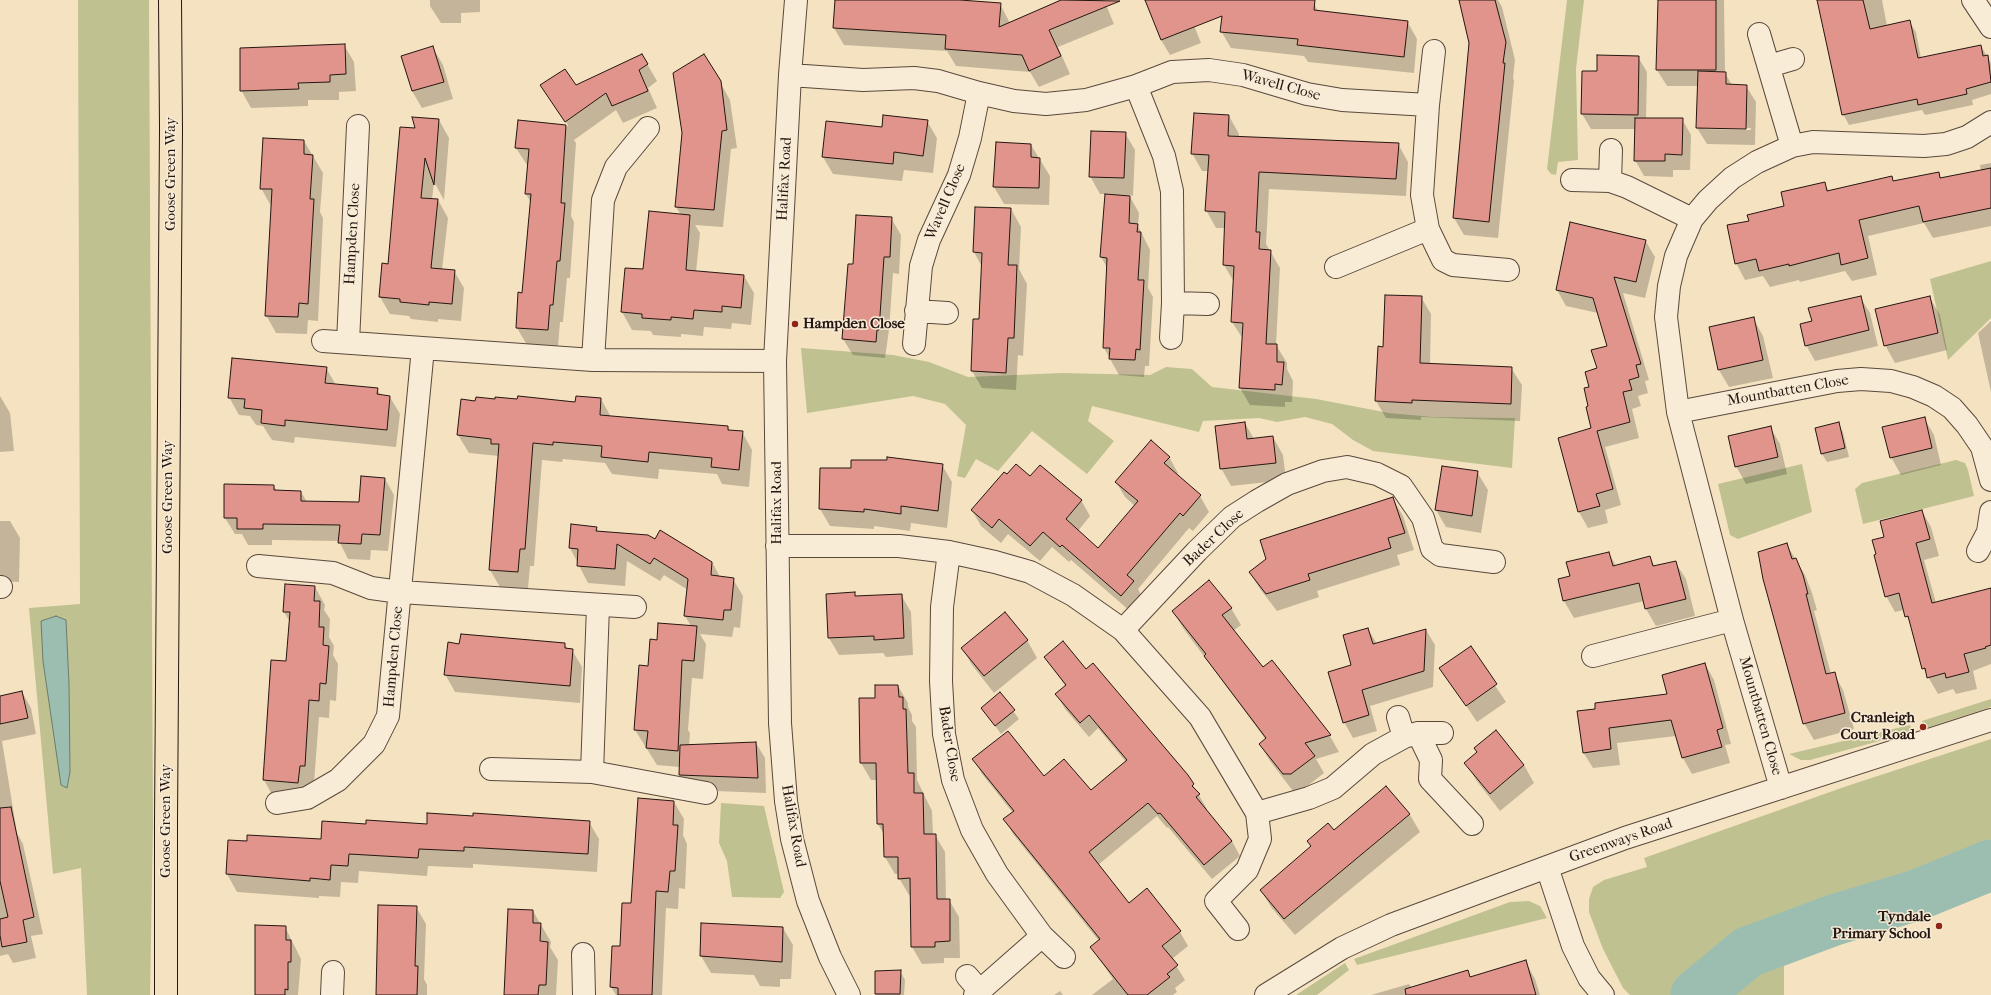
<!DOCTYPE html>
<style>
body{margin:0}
canvas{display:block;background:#f5e2c0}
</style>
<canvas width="1991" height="995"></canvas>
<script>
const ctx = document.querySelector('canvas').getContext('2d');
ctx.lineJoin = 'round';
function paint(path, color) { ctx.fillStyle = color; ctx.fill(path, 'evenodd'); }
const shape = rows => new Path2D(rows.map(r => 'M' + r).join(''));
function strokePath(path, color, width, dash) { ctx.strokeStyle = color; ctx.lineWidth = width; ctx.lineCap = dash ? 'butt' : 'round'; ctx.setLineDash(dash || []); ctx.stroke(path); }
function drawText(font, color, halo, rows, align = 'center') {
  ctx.font = font + ' "IM FELL French Canon",serif'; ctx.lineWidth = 3; ctx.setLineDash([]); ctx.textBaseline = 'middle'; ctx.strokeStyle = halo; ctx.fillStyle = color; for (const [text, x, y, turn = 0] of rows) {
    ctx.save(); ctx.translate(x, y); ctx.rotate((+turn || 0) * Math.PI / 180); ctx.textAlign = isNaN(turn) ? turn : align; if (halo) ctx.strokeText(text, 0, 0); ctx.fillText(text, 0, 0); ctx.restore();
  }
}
paint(shape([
 [78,0,149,0,153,824,150,995,87,995,81,868,53,874,29,608,80,604],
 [1567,0,1584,0,1576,69,1578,160,1558,162,1556,175,1551,174,1547,169],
 [1991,261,1991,318,1948,360,1930,279],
 [801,348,893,355,929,362,968,377,1062,373,1150,375,1166,367,1192,369,1212,387,1316,399,1389,413,1433,417,1515,418,1512,468,1373,451,1353,440,1332,424,1305,417,1277,422,1259,418,1203,421,1199,432,1092,406,1088,421,1114,441,1087,474,1032,431,998,471,976,459,965,478,957,476,966,425,945,404,913,396,807,413],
 [1956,460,1965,463,1968,470,1974,496,1863,524,1855,489,1862,483],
 [1802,464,1812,512,1738,539,1730,535,1718,484],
 [1991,699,1991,707,1923,729,1922,721],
 [1910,725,1912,732,1810,760,1801,760,1789,754],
 [1991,739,1991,892,1784,960,1784,995,1630,995,1623,988,1603,949,1589,912,1589,899,1593,887,1604,880,1647,867,1644,858,1847,786],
 [721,803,764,806,784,892,780,898,732,897,727,861,719,843],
 [1529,901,1540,906,1547,918,1357,965,1354,959,1510,902],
 [1345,963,1349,970,1317,995,1296,995]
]), '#bfc290');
const water = shape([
 [56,616,66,620,69,684,70,772,67,788,61,785,43,661,41,621,56,616]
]);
paint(water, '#9cbeb0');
strokePath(water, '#6c7b70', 1);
paint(shape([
 [430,0,480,0,480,12,461,13,461,23,441,23,430,6],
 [836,0,939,0,1000,4,1010,23,1060,0,1104,0,1114,24,1058,47,1070,74,1039,87,1030,72,956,66,947,51,844,45,834,28],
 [1146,0,1184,0,1201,43,1170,55,1161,40],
 [1246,0,1314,4,1319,12,1407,21,1417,39,1414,73,1308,62,1304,56,1231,48,1221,31],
 [1460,0,1498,0,1502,7,1515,60,1513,78,1514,81,1498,238,1464,235,1454,218,1470,43],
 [1659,0,1724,0,1725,73,1732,85,1746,86,1756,102,1755,145,1707,144,1697,128,1698,86,1667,86,1657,70],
 [1705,127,1751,128,1751,130,1705,129],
 [1818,0,1882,0,1887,26,1909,21,1916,32,1921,58,1981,46,1991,63,1991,94,1972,100,1973,105,1925,115,1922,110,1849,125,1843,114],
 [344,45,354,62,356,91,339,92,339,100,308,100,308,106,251,108,241,90],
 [433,48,443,65,453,99,422,108,412,91],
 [642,55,657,81,648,88,657,108,623,123,616,110,574,140,576,143,571,216,574,222,570,278,567,278,563,322,560,322,558,347,527,345,517,328,523,294,531,203,526,194,528,165,527,165,516,148,519,121,567,127,568,125,542,85,575,86],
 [1638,57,1647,72,1646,119,1682,119,1691,135,1690,170,1673,170,1673,177,1644,176,1635,160,1636,129,1591,129,1582,114,1598,72],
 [720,82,730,100,737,148,731,149,723,227,695,225,700,233,696,272,744,276,754,293,751,325,732,323,731,329,704,327,703,336,681,334,681,337,653,335,651,331,632,330,622,312,626,269,644,270,681,215,676,207],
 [1229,116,1239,134,1239,137,1398,144,1408,162,1406,196,1269,189,1266,244,1280,268,1276,345,1287,363,1287,369,1293,381,1292,402,1285,402,1285,407,1250,405,1240,388,1243,339,1232,322,1234,282,1224,265,1225,228,1216,228,1206,210,1209,171,1202,171,1192,153],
 [439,120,449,138,444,200,434,182,432,200,438,200,448,218,442,270,454,271,464,288,461,321,438,319,438,322,411,319,409,316,390,314,380,297,389,265,417,129],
 [927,121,937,138,933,173,904,170,902,181,833,174,823,157,883,128],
 [1125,133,1135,150,1133,196,1129,195,1139,213,1138,226,1150,250,1148,288,1153,297,1149,366,1145,366,1144,377,1119,375,1104,348,1108,269,1101,257,1106,194,1100,194,1090,176],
 [304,141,323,173,320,212,323,218,318,321,308,320,307,334,276,333,266,315,271,206,261,188],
 [1031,145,1050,176,1049,205,1004,204,994,187],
 [1991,163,1991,226,1933,238,1924,223,1868,236,1877,275,1852,281,1845,271,1800,282,1799,280,1770,287,1763,276,1745,280,1736,263,1750,222,1785,207,1824,183,1829,191,1891,177,1894,182,1938,173,1942,179,1981,171,1980,165],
 [1011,209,1021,227,1019,269,1027,284,1023,356,1018,355,1016,390,982,388,972,371,980,320,982,267,974,252],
 [891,218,901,235,899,274,893,273,889,330,885,358,853,355,843,339,854,266],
 [1571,224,1645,240,1655,257,1645,298,1623,293,1649,380,1645,381,1648,393,1638,396,1641,406,1632,409,1639,438,1605,447,1621,505,1605,510,1608,523,1588,528,1579,512,1559,438,1592,429,1590,407,1590,387,1608,346,1598,313,1566,306,1557,290],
 [1421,297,1431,314,1430,365,1511,368,1522,385,1520,421,1421,417,1421,420,1386,418,1376,401,1384,348],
 [1860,297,1870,313,1878,346,1815,361,1806,345,1813,322],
 [1930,298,1940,315,1947,350,1895,363,1885,345],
 [1753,318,1763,336,1773,378,1729,387,1719,370,1710,328],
 [1991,321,1991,392,1978,333],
 [326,368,336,385,377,389,381,396,390,397,400,414,396,447,295,437,294,443,272,440,263,426,256,425,250,416,239,415,229,397],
 [0,396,10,413,14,451,0,452],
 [601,399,611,417,728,427,730,431,742,432,752,450,749,487,722,484,717,474,659,469,658,479,612,474,605,463,563,459,562,462,542,460,534,566,530,566,528,589,500,587,490,570,499,456,469,453,458,435,462,401,576,403],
 [1924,418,1934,435,1941,465,1901,475,1891,457],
 [1245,423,1254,439,1273,437,1283,455,1286,480,1231,486,1221,468],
 [1838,423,1843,432,1849,457,1827,462,1822,454],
 [1770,427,1780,444,1787,474,1746,484,1736,466],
 [1169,457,1178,473,1176,475,1200,496,1209,512,1193,531,1189,528,1138,589,1142,597,1130,611,1071,560,1069,562,1052,547,1040,561,1008,534,1001,543,981,526,972,510,1007,476,1031,478,1081,500,1090,516,1078,531,1098,549,1135,506,1125,497,1116,482],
 [942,465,952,482,947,528,911,523,910,531,874,526,874,529,830,526,820,509,852,469],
 [1477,472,1488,490,1481,533,1446,527,1436,510],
 [385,479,394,495,388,551,371,550,370,560,348,559,339,541,272,540,272,545,248,545,242,534,235,534,225,518,274,486,277,491,301,492,307,502,360,503],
 [1393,499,1403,516,1414,550,1397,555,1400,565,1317,591,1319,597,1277,611,1260,589,1250,573],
 [1922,511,1931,527,1939,556,1924,560,1936,603,1991,588,1991,664,1973,671,1977,689,1956,694,1953,689,1938,694,1923,668,1912,628,1904,610,1895,612,1886,596,1878,555,1885,538],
 [0,521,10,521,20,538,19,582,0,581],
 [572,525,596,527,599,532,656,541,712,562,720,577,733,579,743,596,740,628,734,627,732,637,700,634,706,644,703,679,692,678,688,730,690,733,689,746,756,743,765,758,766,793,689,790,680,775,680,767,657,765,635,730,649,667,658,641,691,626,685,616,688,590,664,575,660,581,627,561,625,586,588,583,570,548],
 [1787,545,1805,575,1812,593,1817,610,1814,611,1831,674,1834,673,1843,690,1854,729,1814,740,1804,723],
 [1609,553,1616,566,1650,557,1655,567,1675,562,1686,579,1695,616,1656,626,1646,609,1644,601,1574,618,1564,601,1571,577],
 [315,587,325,605,324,610,330,619,329,637,334,646,333,655,338,664,336,701,330,700,329,718,319,717,314,783,309,783,308,800,274,798,264,780,272,661,287,662,290,622,284,612],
 [854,594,856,597,901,595,911,612,913,655,886,657,883,653,839,655,829,638],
 [1231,608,1241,625,1233,631,1262,668,1272,661,1330,736,1339,752,1316,759,1324,773,1301,791,1293,791,1270,761,1260,744,1266,740,1183,628,1173,611],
 [1368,629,1377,644,1426,630,1435,645,1433,687,1370,706,1377,731,1353,738,1344,722,1352,666],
 [1027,640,1037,658,994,693,972,665,962,648],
 [564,644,568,649,572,650,582,667,580,703,455,692,445,674,460,645],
 [1470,648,1506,702,1477,722,1441,668],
 [1045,657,1086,670,1193,785,1207,809,1205,810,1232,841,1240,856,1212,879,1168,827,1167,828,1157,816,1098,865,1129,904,1180,932,1188,946,1172,959,1185,980,1175,988,1177,992,1173,995,1092,995,1113,979,1091,947,1099,941,1013,834,1005,820,1013,813,982,774,974,760,1090,792,1126,762,1098,728,1089,737,1065,709,1057,695,1066,687],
 [1705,664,1714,680,1731,744,1725,745,1730,763,1692,774,1683,758,1676,736,1617,743,1620,765,1593,768,1583,752,1596,710,1668,695],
 [898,686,908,703,908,707,912,715,912,721,916,727,917,780,932,811,933,835,935,835,945,852,946,900,949,900,959,917,960,958,944,958,944,963,922,964,912,947,911,895,909,895,899,878,899,874,895,874,885,857,885,836,878,824,877,780,871,780,861,763,876,699],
 [22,692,31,708,36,734,2,741,17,833,23,844,43,934,31,936,36,958,13,963,8,954,0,956,0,697],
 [1000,693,1019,719,1001,734,982,708],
 [1466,763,1524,765,1534,783,1500,811,1476,780],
 [1386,787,1410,815,1420,832,1295,935,1271,907,1261,890,1311,847,1308,841,1334,831],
 [674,802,684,819,683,835,687,844,685,889,679,888,678,909,666,908,662,995,616,995,611,987,632,904],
 [589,822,599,839,597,872,473,864,473,868,428,866,427,876,359,871,358,883,341,882,340,897,319,896,319,898,237,892,227,874,229,841,322,840,366,825],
 [416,907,426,924,424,979,427,985,427,995,377,995],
 [533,911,551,942,550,947,558,960,556,995,506,995],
 [285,927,301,959,298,995,255,995],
 [783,928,793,945,791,979,780,979,780,987,760,986,754,975,711,973,701,956],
 [1525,961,1535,979,1540,995,1371,995,1409,984,1412,988,1467,971,1471,978],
 [900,971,905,980,904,995,876,995,876,972],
 [1060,991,1063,995,1054,995]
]), '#0003');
strokePath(shape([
 [1696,995,1748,952,1834,920,1917,895,1991,865]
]), '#9cbeb0', 51);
const building = shape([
 [835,0,960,0,1001,3,999,27,1061,0,1120,1,1049,30,1061,56,1029,71,1022,55,945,49,946,35,833,28,835,0],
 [1145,0,1315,0,1314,10,1408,21,1404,57,1297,45,1298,39,1220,32,1222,16,1161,40,1145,0],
 [1459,0,1495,0,1506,42,1503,63,1505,63,1489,222,1453,218,1469,43,1459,0],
 [1658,0,1716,0,1716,70,1656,70,1658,0],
 [1817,0,1863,0,1870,29,1910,20,1918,58,1981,45,1983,56,1988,55,1991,82,1966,89,1967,94,1918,105,1917,99,1842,115,1817,0],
 [345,44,346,74,330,75,330,82,298,83,299,89,240,91,240,48,345,44],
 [433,46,444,82,412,91,401,56,433,46],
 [642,54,648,64,639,70,648,91,612,106,606,93,565,122,540,85,565,69,576,85,642,54],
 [704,54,721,81,727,130,722,131,714,210,675,207,682,133,673,73,704,54],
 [1597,55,1639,56,1638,115,1581,114,1582,71,1597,71,1597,55],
 [1698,71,1726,72,1726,84,1747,85,1746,129,1696,128,1698,71],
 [1194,113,1229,115,1228,136,1399,143,1396,179,1259,172,1256,232,1260,232,1259,249,1271,250,1266,344,1277,344,1277,362,1284,362,1282,385,1275,384,1275,390,1239,388,1243,323,1231,322,1234,266,1223,265,1225,212,1205,211,1209,155,1191,154,1194,113],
 [883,115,928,120,923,156,894,152,893,164,822,157,826,121,882,127,883,115],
 [412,117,439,119,434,185,425,158,421,198,438,199,431,268,455,270,452,304,429,302,429,305,400,302,400,299,379,297,382,263,388,264,400,127,415,128,412,117],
 [1635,118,1683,118,1682,155,1665,154,1665,161,1634,161,1635,118],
 [518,120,566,125,561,203,565,203,560,261,557,261,553,305,550,305,548,330,516,328,518,292,522,293,531,194,525,194,529,149,515,148,518,120],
 [1091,131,1126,132,1124,178,1089,177,1091,131],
 [263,138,304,140,304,154,313,155,310,199,314,199,308,304,299,303,298,317,265,316,272,189,260,189,263,138],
 [996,142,1031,144,1031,157,1040,158,1039,188,993,187,996,142],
 [1991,168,1991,208,1923,222,1919,206,1859,220,1868,258,1841,265,1839,253,1789,266,1789,264,1759,271,1756,259,1735,264,1727,225,1749,221,1747,215,1784,206,1781,192,1825,182,1827,191,1892,176,1893,181,1939,172,1940,178,1991,168],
 [1105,194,1130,196,1129,223,1138,224,1137,232,1141,232,1138,280,1144,280,1140,350,1136,349,1135,360,1109,359,1110,348,1103,348,1107,258,1100,257,1105,194],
 [975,207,1011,208,1008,265,1017,265,1014,338,1008,338,1006,373,971,371,973,319,979,319,982,253,973,252,975,207],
 [649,211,690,215,686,270,744,275,741,308,722,306,722,312,694,310,693,319,671,317,671,320,642,318,642,314,621,312,625,268,643,269,649,211],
 [856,215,892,217,890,257,884,257,879,330,877,330,876,342,842,339,848,264,853,264,856,215],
 [1570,222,1646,240,1636,282,1614,277,1641,364,1636,365,1639,377,1629,380,1632,390,1623,392,1630,422,1597,431,1613,489,1596,494,1600,506,1578,512,1558,438,1591,428,1586,407,1588,406,1584,388,1589,387,1585,372,1597,368,1591,350,1607,346,1593,298,1556,290,1570,222],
 [1385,295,1422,296,1420,363,1512,367,1511,404,1412,400,1412,403,1375,401,1378,346,1383,347,1385,295],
 [1861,296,1869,330,1805,346,1800,324,1812,321,1808,308,1861,296],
 [1930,296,1938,333,1884,346,1875,309,1930,296],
 [1754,317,1763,360,1718,370,1709,327,1754,317],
 [232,358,327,367,325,383,378,388,377,394,390,396,387,430,285,420,285,426,261,423,262,410,244,408,245,399,228,398,232,358],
 [518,396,575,402,576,396,601,398,600,415,728,426,728,430,743,431,739,470,711,467,712,458,649,452,648,462,601,457,602,446,553,442,553,445,533,443,525,549,520,549,518,572,489,570,499,444,491,444,491,439,457,435,461,399,475,401,476,397,495,399,495,397,517,399,518,396],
 [1925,417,1932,448,1890,458,1882,427,1925,417],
 [1245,422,1247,439,1273,436,1276,463,1220,469,1215,426,1245,422],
 [1839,422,1845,448,1821,454,1815,428,1839,422],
 [1771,426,1778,457,1735,467,1728,436,1771,426],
 [1151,440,1170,457,1164,463,1201,495,1183,516,1180,513,1127,575,1134,581,1121,596,1062,545,1060,547,1043,532,1030,546,999,519,992,528,971,510,1004,472,1007,474,1016,464,1030,476,1040,465,1082,500,1066,519,1098,548,1138,501,1115,482,1151,440],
 [887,457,943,464,938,511,901,506,901,514,864,509,864,512,819,509,820,468,851,468,851,460,887,460,887,457],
 [1442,466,1478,471,1472,516,1435,510,1442,466],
 [361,476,385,478,380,535,362,534,361,544,338,543,340,525,263,524,263,529,237,529,237,518,224,518,224,484,274,485,274,490,301,491,301,501,359,502,361,476],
 [1393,497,1405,533,1388,538,1391,548,1308,574,1310,580,1266,594,1249,572,1266,559,1260,540,1393,497],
 [1922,510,1930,539,1916,543,1932,603,1991,588,1991,645,1985,647,1986,648,1964,654,1969,672,1946,678,1945,673,1927,678,1925,668,1922,669,1908,616,1905,617,1899,593,1885,597,1874,555,1876,554,1872,540,1884,537,1880,521,1922,510],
 [571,524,597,527,596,531,648,535,655,539,660,530,712,562,711,575,734,578,731,610,724,610,723,620,684,616,688,579,654,558,650,564,617,544,615,569,577,566,578,549,569,548,571,524],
 [1787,543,1792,559,1796,558,1803,575,1808,594,1806,594,1826,674,1835,672,1845,713,1803,724,1763,579,1758,552,1787,543],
 [1609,552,1613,566,1650,556,1653,566,1676,561,1686,599,1645,609,1639,583,1563,601,1558,579,1570,576,1566,562,1609,552],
 [1209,580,1232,608,1222,615,1263,667,1272,660,1331,735,1305,743,1315,756,1291,774,1283,774,1259,744,1266,738,1204,656,1206,654,1172,611,1209,580],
 [285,584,315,586,314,601,320,601,319,627,324,627,323,645,329,646,326,684,320,683,319,701,309,700,305,766,300,766,298,783,263,780,271,660,286,661,290,612,283,612,285,584],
 [855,592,855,596,902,594,904,638,874,640,874,636,828,638,826,594,855,592],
 [1005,612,1028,640,984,676,961,648,1005,612],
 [658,623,697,626,694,661,682,660,678,751,646,748,648,731,634,730,639,665,648,666,650,639,657,640,658,623],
 [1368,628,1373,644,1426,629,1424,671,1362,690,1369,715,1343,723,1328,672,1351,665,1343,635,1368,628],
 [461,634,565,643,565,648,573,649,570,686,444,675,448,642,459,644,461,634],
 [1063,641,1086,669,1093,663,1132,709,1188,775,1194,784,1192,786,1200,794,1196,797,1232,841,1204,865,1160,813,1158,814,1148,803,1089,852,1129,903,1147,888,1181,931,1162,946,1178,965,1167,974,1170,977,1147,995,1128,995,1090,947,1100,939,1003,819,1014,811,972,759,1008,731,1044,776,1064,759,1091,790,1127,760,1089,715,1080,723,1055,694,1066,685,1044,657,1063,641],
 [1471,646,1497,684,1466,706,1439,668,1471,646],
 [1705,663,1723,728,1717,730,1722,747,1682,758,1671,720,1609,728,1611,749,1583,753,1577,711,1595,709,1595,703,1667,694,1662,675,1705,663],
 [875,685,898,685,899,697,903,697,903,709,906,709,908,773,914,773,914,793,923,793,924,834,936,834,937,899,950,899,950,941,935,942,935,947,911,947,910,878,898,879,898,857,884,857,883,824,877,824,876,763,860,763,859,698,875,698,875,685],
 [22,691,28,718,0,724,0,696,22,691],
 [1000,692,1015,710,995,726,981,708,1000,692],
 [1496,730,1524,765,1490,794,1464,763,1477,752,1474,748,1496,730],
 [756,742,758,778,679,775,680,745,756,742],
 [1386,786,1410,814,1284,919,1260,890,1311,846,1307,841,1328,823,1334,830,1386,786],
 [638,798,674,801,673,825,678,825,675,871,670,871,668,892,656,891,652,995,618,995,618,988,610,987,612,946,620,946,622,903,631,903,638,798],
 [11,807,34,917,23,920,27,942,2,947,0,935,0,919,8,917,0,881,0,808,11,807],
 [427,813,473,816,473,813,590,821,588,854,464,847,464,851,419,849,418,858,349,854,348,866,331,865,330,880,310,878,310,881,226,874,228,840,247,841,247,835,321,839,322,821,366,824,366,820,427,824,427,813],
 [378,905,417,906,415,966,418,966,417,995,376,995,378,905],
 [508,909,533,910,533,923,541,923,540,941,548,942,546,985,539,985,538,995,504,995,508,909],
 [701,923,783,927,782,962,700,956,701,923],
 [255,925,286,926,286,940,291,940,291,962,288,962,288,990,285,989,285,995,255,995,255,925],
 [1526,960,1536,995,1406,995,1405,989,1468,970,1470,977,1526,960],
 [901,970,900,994,875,994,875,971,901,970]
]);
paint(building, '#e0948c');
strokePath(building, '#251611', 1);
const minor = shape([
 [796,0,790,75,775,361,780,723,786,801,792,839,808,901,830,957,849,995],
 [1973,0,1991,27],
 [1759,34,1792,146],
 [1434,51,1428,105,1422,195,1428,229,1443,260,1453,265,1508,270],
 [1769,66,1793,59],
 [790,75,863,80,914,78,938,81,979,93,1014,101,1046,104,1086,100,1136,86,1172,72,1209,70,1243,75,1307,94,1342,100,1428,105],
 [1136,86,1164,156,1172,191,1173,303,1171,338],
 [1572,180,1610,181,1627,187,1692,219],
 [1610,181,1611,150],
 [1336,267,1428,229],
 [1173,303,1208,304],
 [916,311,947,313],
 [323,341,593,360,775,361],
 [348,342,358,126],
 [914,344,921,266,929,240,959,175,970,138,979,93],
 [593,360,603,200,616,167,648,128],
 [1678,412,1837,381,1861,379,1891,381,1913,387,1934,396,1952,408,1967,425,1982,447,1991,480],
 [777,546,899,546,949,552,995,562,1030,572,1073,595,1123,630,1200,717,1257,813,1260,839,1247,870,1216,901,1238,929],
 [1978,551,1988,532,1991,512],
 [949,552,942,607,941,681,944,734,953,780,972,830,997,874,1042,936,1064,957],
 [258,566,333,573,371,588,400,592,635,607],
 [0,587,1,587],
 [1123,630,1197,551,1232,517,1257,501,1287,484,1323,471,1347,467,1377,474,1401,486,1423,518,1432,549,1440,555,1494,562],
 [1593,656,1732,620],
 [1398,717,1404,737],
 [1418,733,1431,760,1430,779,1472,824],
 [491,769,592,772,706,793],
 [592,772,598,606],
 [1781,788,1732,620,1678,412,1666,317,1669,286,1676,256,1692,219,1708,200,1732,178,1757,162,1792,146,1813,142,1924,146,1946,144,1967,137,1991,122],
 [277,803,307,798,338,780,374,744,388,716,423,348],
 [1257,813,1309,798,1333,788,1373,754,1404,737,1418,733,1442,733],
 [1547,867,1573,946,1589,978,1603,995],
 [583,954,584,995],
 [967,976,980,991],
 [332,995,333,972],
 [975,995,1042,936],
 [1266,995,1342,948,1391,925,1625,838,1991,720]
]);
const major = shape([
 [166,995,166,821,171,129,170,0]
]);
strokePath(minor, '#59493d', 24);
strokePath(major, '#251611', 24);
strokePath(minor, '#f8ecd6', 22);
strokePath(major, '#f5e2c0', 22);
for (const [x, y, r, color] of [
 [795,324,4,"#8f2418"],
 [1923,727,4,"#8f2418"],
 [1939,926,4,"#8f2418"]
]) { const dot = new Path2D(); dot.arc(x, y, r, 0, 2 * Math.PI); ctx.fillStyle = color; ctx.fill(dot); strokePath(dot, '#f8ecd6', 1.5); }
drawText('15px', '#251611', '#f8ecd6', [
 ["Wavell Close",1281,86,15],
 ["Goose Green Way",171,174,-90],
 ["Halifax Road",785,179,-87],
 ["Wavell Close",946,202,-67],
 ["Hampden Close",353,234,-87],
 ["Mountbatten Close",1788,391,-10],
 ["Goose Green Way",168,497,-90],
 ["Halifax Road",777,503,-90],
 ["Bader Close",1214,538,-43],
 ["Hampden Close",394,657,-85],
 ["Mountbatten Close",1760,716,74],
 ["Bader Close",949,744,81],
 ["Goose Green Way",166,821,-90],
 ["Halifax Road",793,826,80],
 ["Greenways Road",1621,841,-19]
]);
drawText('bold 15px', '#251611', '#f8ecd6', [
 ["Hampden Close",803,324,"left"],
 ["Cranleigh",1915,718],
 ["Court Road",1915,735],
 ["Tyndale",1931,917],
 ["Primary School",1931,934]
], 'right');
</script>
